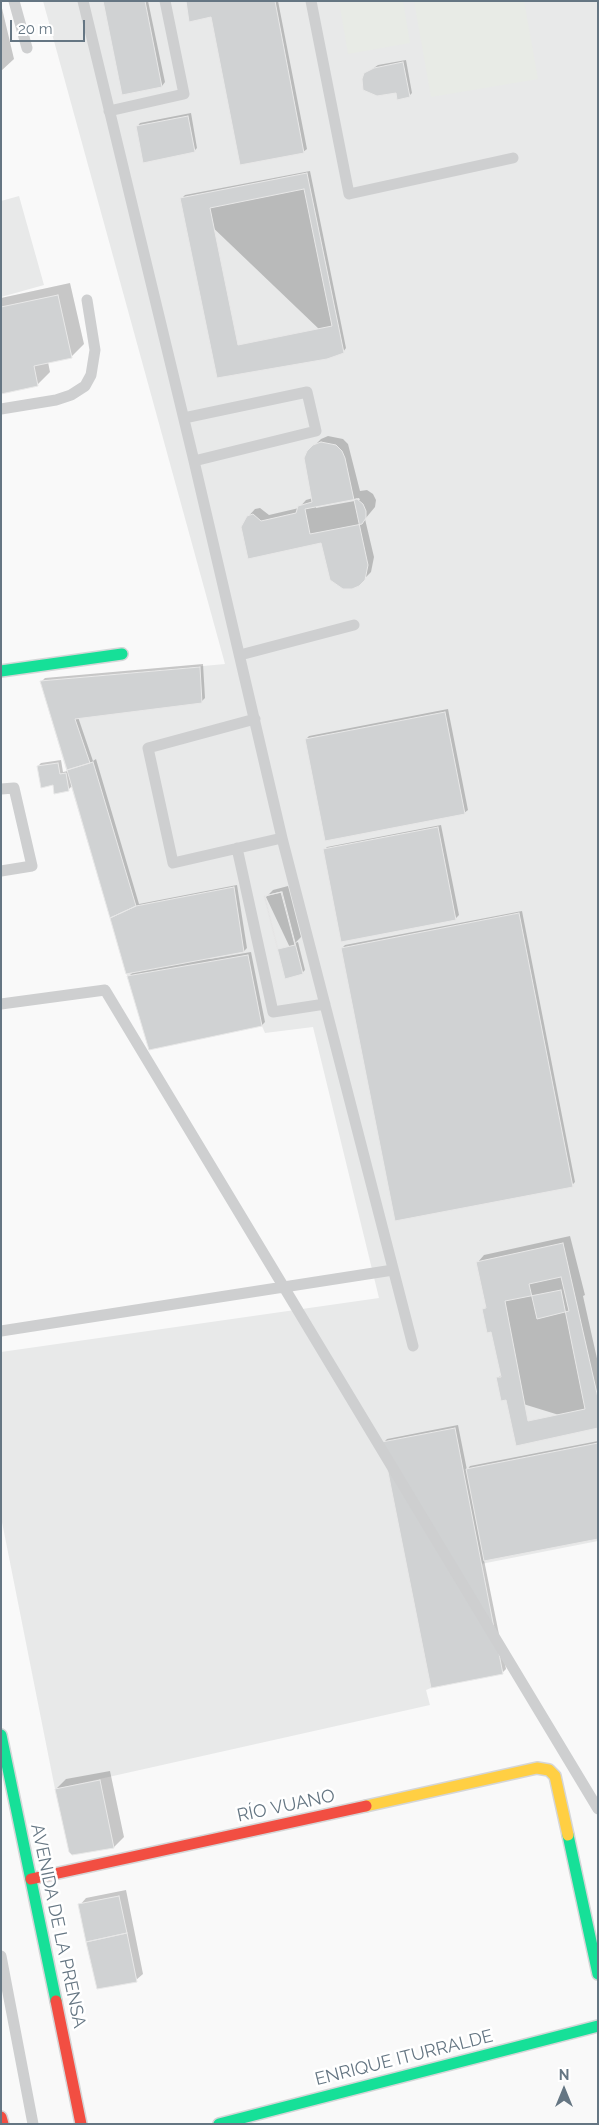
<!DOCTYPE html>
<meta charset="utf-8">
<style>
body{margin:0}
#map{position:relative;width:599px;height:2125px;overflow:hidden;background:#f9f9f9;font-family:Raleway,sans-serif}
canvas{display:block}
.frame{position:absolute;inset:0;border:2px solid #657683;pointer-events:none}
.north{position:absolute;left:539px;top:2065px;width:50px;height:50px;-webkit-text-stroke:4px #fff;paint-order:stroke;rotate:0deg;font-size:14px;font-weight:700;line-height:20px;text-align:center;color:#657683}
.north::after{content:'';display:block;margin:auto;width:18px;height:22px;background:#657683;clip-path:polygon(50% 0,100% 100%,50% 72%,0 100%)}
.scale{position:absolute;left:10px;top:20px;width:75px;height:22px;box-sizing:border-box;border:2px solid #657683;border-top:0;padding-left:6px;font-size:15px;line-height:18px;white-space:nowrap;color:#657683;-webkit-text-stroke:4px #fff;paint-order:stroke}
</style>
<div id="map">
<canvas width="599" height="2125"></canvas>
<div class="frame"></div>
<div class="north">N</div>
<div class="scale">20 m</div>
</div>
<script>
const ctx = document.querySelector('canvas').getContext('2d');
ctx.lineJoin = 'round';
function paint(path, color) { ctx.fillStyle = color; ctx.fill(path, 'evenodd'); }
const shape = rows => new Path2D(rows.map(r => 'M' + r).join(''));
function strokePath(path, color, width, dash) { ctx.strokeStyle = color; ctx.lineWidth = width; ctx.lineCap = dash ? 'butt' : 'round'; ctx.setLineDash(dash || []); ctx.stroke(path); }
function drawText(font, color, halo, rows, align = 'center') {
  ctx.font = font + ' Raleway,sans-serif'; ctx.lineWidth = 5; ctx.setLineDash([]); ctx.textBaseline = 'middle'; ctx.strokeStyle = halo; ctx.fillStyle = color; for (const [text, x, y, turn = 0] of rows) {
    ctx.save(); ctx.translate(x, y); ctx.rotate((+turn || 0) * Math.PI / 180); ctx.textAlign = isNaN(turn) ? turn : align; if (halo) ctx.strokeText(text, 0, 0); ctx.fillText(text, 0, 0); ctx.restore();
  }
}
paint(shape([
 [43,1,598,1,598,1541,481,1564,503,1674,431,1688,426,1690,430,1705,55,1789,1,1517,1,1352,379,1298,313,1027,265,1033,262,1026,149,1050,40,681,225,664],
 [19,196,44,285,1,297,1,201]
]), '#e8e9e9');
paint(shape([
 [339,1,403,1,410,43,348,54],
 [414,1,524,1,538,79,431,97]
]), '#e8ebe6');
paint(shape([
 [104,1,148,1,165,82,162,86],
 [187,1,278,1,307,149,303,152,212,16],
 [1,4,14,59,1,71],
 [406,60,412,93,409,96,397,92,365,74,378,65],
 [191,113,197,148,194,151,137,127,140,123],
 [310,171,346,348,343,352,182,198,185,195],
 [70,283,84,344,71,357,48,362,50,372,38,384,1,392,1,298],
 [328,436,343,439,348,444,360,491,367,490,373,494,376,500,375,507,365,519,374,557,371,572,358,585,322,541,246,519,255,509,260,508,269,515,299,508,306,500,313,498,308,452,321,439],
 [359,498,360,500,316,508,316,506],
 [203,664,205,698,201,702,78,717,93,761,96,759,139,904,237,885,247,948,244,951,210,957,210,959,251,952,265,1022,262,1025,129,976,134,971,72,786,68,790,54,784,38,766,41,763,61,760,63,772,68,771,42,681,45,678],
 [448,709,468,810,464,813,306,739,309,736],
 [441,825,459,915,456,918,324,850,327,847],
 [288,886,301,937,295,943,298,942,305,970,302,973,266,897,273,890],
 [522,911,575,1182,572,1185,342,948,345,945],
 [570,1236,585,1295,583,1296,598,1363,598,1427,507,1399,498,1378,502,1374,492,1331,483,1310,487,1306,478,1262,484,1255],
 [458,1425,467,1470,470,1466,598,1441,598,1538,484,1560,506,1669,503,1672,432,1686,384,1442,387,1439],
 [110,1771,124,1837,114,1847,78,1854,70,1851,56,1789,66,1779],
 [126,1890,143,1974,136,1980,80,1905,86,1898]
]), '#0003');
const building = shape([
 [103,1,145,1,162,87,122,95,103,1],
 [186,1,275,1,304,153,240,165,211,17,189,22,186,1],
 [403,62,410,97,397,100,396,93,377,96,363,90,362,79,364,73,374,68,403,62],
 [188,116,195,152,143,163,136,126,188,116],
 [307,173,344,353,327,359,217,378,180,198,307,173],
 [304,189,332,326,238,345,210,208,304,189],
 [58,295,72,358,34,366,38,386,1,394,1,307,58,295],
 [321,442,336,445,342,451,345,458,368,565,365,580,359,586,352,589,343,589,330,580,321,543,248,559,241,527,247,516,253,514,261,521,296,513,298,506,312,502,304,458,307,451,313,445,321,442],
 [357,499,363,504,366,511,366,518,362,524,310,534,305,509,357,499],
 [200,667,202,703,75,719,90,763,67,770,40,681,200,667],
 [445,712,465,814,325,841,305,739,445,712],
 [93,762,136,906,110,918,67,770,93,762],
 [58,763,60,774,66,773,69,791,54,794,53,785,41,788,37,766,58,763],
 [438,827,456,920,341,942,323,849,438,827],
 [234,887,244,952,126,974,110,918,136,906,234,887],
 [281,892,295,945,278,949,265,896,281,892],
 [282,892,303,974,285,979,264,896,282,892],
 [519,913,573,1187,395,1221,341,948,519,913],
 [248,955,262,1026,149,1050,127,976,248,955],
 [563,1243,598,1398,598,1428,516,1446,506,1400,501,1401,496,1377,501,1377,491,1332,487,1333,482,1309,486,1308,476,1262,563,1243],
 [561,1277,569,1311,537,1319,529,1284,561,1277],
 [561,1290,585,1409,528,1421,505,1301,561,1290],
 [455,1428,503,1674,431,1688,382,1442,455,1428],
 [598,1443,598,1539,484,1561,466,1469,598,1443],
 [100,1780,114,1848,72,1855,69,1852,55,1789,100,1780],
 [119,1896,127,1933,86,1942,78,1904,119,1896],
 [127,1933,137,1982,97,1989,86,1942,127,1933]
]);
paint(building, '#d0d2d3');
strokePath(building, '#e8e8e8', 1);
const fast = shape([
 [1,671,122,654],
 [1,1735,56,2001],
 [568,1835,598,1974],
 [219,2124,598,2026]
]);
const slow = shape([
 [366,1806,537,1768,549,1770,555,1776,568,1835]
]);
const jam = shape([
 [31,1879,366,1806],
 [56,2001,81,2124],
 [1,2117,3,2124]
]);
strokePath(fast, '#d5d6d7', 14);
strokePath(slow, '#d5d6d7', 14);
strokePath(jam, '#d5d6d7', 14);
strokePath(shape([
 [14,1,27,48],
 [83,1,194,461,282,838,413,1346],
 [311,1,349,194,513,158],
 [109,111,184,94,165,1],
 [1,409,56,400,71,395,85,386,91,375,95,350,87,300],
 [184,418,307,392,316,431,194,461],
 [240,655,354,625],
 [255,719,148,748,173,863,282,838],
 [1,789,14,788,32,866,1,871],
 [237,848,273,1012,325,1004],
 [1,1004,105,990,598,1809],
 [1,1331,393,1270],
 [1,1956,33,2124]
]), '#cecfd0', 11);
strokePath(fast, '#16e098', 11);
strokePath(slow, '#ffcf43', 11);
strokePath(jam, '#f24e42', 11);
drawText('18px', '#657683', '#fff', [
 ["RÍO VUANO",286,1806,-12],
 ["AVENIDA DE LA PRENSA",58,1926,78],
 ["ENRIQUE ITURRALDE",404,2058,-14]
]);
</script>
